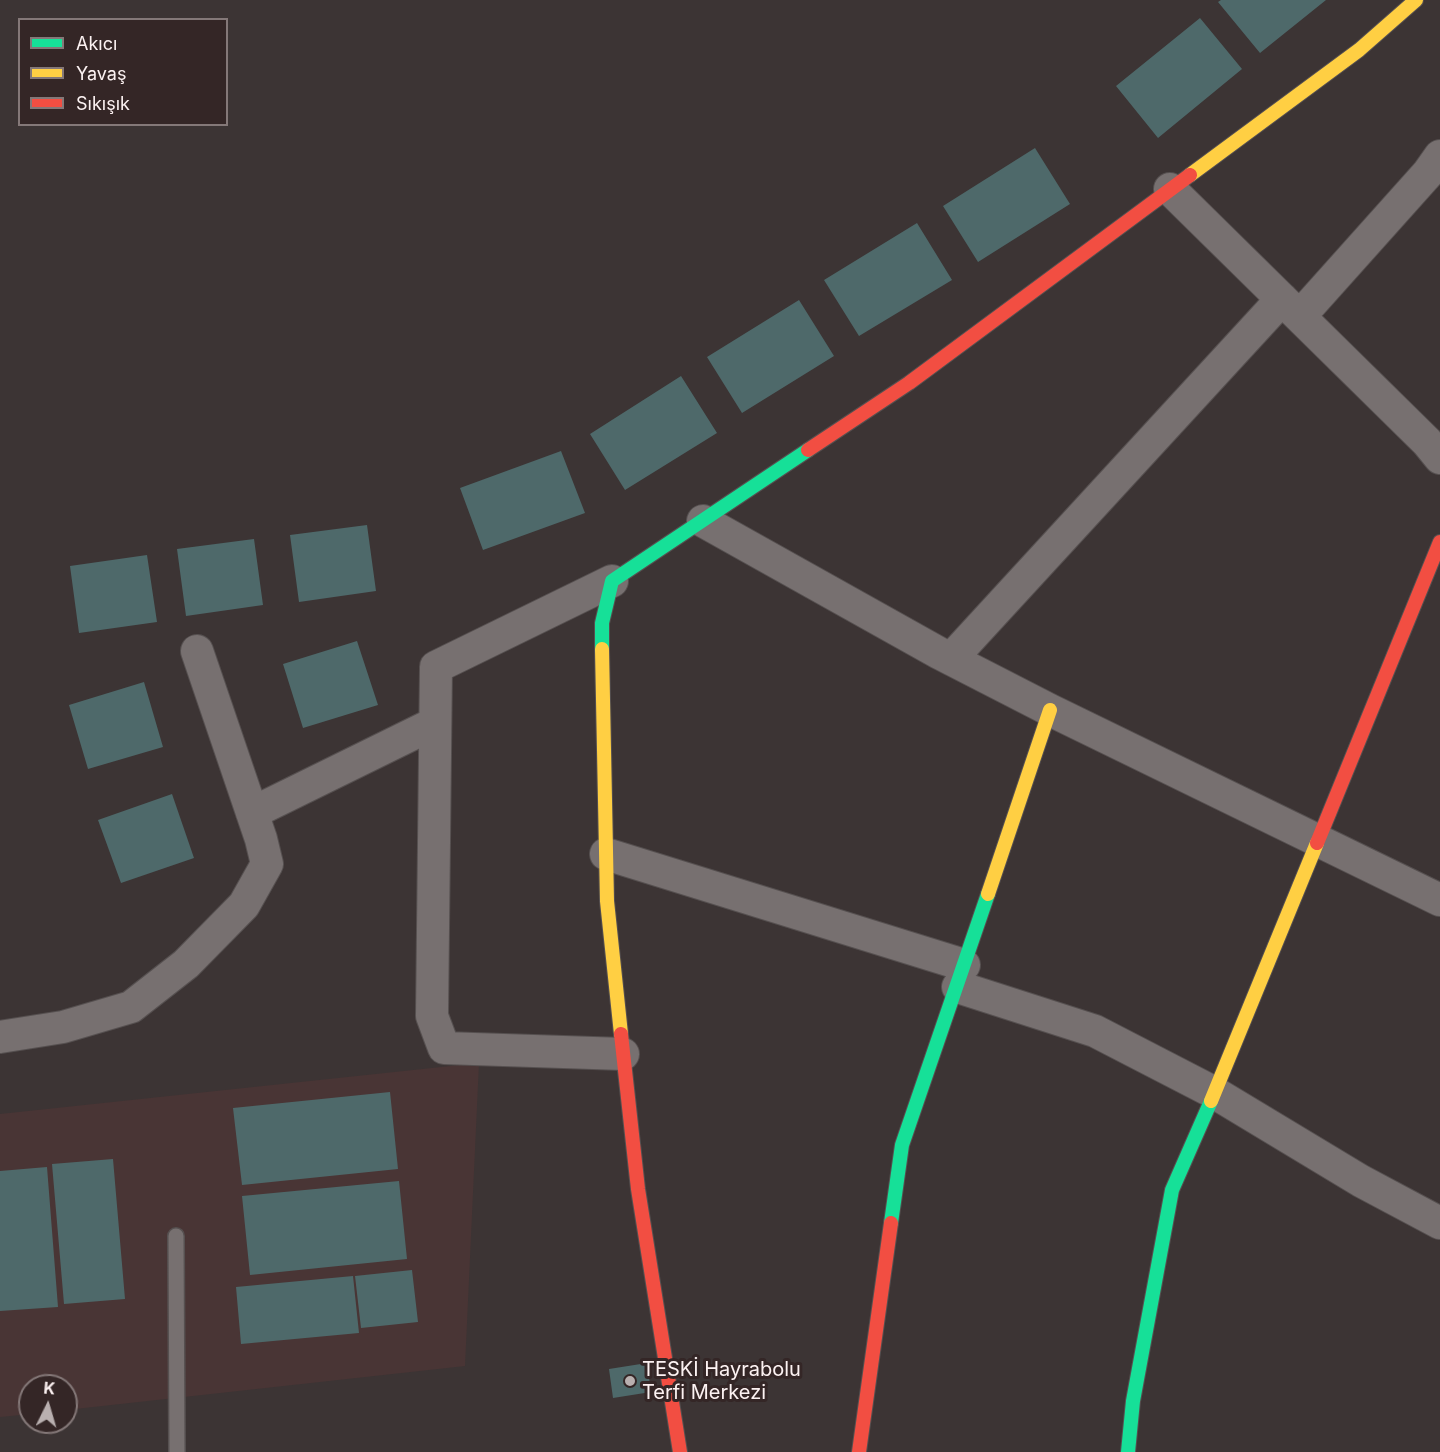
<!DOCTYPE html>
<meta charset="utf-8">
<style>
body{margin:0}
#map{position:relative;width:1440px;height:1452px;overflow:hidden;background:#3c3434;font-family:Inter,sans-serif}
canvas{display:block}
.legend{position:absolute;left:18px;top:18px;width:210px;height:108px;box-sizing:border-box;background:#342626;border:2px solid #847878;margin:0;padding:8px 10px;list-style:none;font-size:18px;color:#fcf2f2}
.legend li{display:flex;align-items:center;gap:12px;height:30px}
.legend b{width:30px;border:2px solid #847878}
.north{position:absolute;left:18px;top:1374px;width:60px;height:60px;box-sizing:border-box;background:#342626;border:2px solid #847878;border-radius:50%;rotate:5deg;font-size:16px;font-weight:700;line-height:24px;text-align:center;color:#fcf2f2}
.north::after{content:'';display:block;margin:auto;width:21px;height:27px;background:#b9b0b0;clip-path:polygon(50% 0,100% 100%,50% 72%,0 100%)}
</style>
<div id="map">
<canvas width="1440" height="1452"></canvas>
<ul class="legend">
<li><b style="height:8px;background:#16e098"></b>Akıcı</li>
<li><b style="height:8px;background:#ffcf43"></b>Yavaş</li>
<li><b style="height:8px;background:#f24e42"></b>Sıkışık</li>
</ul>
<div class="north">K</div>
</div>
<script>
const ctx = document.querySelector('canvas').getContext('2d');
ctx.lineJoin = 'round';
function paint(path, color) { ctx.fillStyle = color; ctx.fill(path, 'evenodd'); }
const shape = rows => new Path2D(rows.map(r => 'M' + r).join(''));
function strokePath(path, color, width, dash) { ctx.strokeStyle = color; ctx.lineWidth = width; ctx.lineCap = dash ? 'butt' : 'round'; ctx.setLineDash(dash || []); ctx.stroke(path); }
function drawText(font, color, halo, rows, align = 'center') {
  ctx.font = font + ' Inter,sans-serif'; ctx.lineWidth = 6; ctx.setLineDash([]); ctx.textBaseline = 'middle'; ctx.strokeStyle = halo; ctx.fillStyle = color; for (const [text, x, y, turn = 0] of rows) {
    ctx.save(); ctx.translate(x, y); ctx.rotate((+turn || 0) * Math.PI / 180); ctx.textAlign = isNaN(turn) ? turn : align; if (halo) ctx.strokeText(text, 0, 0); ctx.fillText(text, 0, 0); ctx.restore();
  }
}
paint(shape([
 [479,1063,465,1366,66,1410,66,1386,30,1386,30,1414,0,1417,0,1114]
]), '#493535');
paint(shape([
 [1221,0,1326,0,1260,53,1218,2],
 [1200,18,1242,69,1158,138,1116,86],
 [1035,148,1070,204,978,262,943,206],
 [917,223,952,280,859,336,824,280],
 [799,300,834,356,742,413,707,357],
 [681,376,717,433,625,490,590,434],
 [561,451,585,513,483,550,460,488],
 [367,525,376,591,299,602,290,535],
 [254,539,263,605,186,616,177,549],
 [147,555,157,622,79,633,70,566],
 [357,641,378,705,303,728,283,664],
 [144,682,163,747,88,769,69,705],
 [172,794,194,858,121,883,98,820],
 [390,1092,398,1169,242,1185,233,1108],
 [113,1159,125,1299,64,1304,52,1164],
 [47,1167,58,1307,0,1311,0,1171],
 [399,1181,407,1259,250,1275,242,1196],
 [412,1270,418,1322,361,1328,355,1276],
 [353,1276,359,1333,241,1344,236,1287],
 [647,1363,651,1392,613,1398,609,1369]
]), '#4e696a');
const lane = shape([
 [176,1236,177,1452]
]);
const street = shape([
 [1170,189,1427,442,1440,458],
 [1300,316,1428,173,1440,156],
 [703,521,939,653,1050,710,1440,900],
 [612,581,436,667,432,1016,444,1048,623,1054],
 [951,659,1282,299],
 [252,813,435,723],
 [606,854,964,965],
 [958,987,1095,1031,1215,1093,1361,1181,1440,1223],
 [0,1037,63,1027,131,1007,186,964,244,905,267,864,261,839,197,651]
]);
const fast = shape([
 [602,649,602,623,612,581,808,450],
 [891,1223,902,1145,988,894],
 [1128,1452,1133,1401,1172,1190,1211,1101]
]);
const slow = shape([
 [1190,175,1359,50,1416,0],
 [602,649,607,901,621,1034],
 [988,894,1050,710],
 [1211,1101,1317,843]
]);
const jam = shape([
 [808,450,909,383,1190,175],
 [1317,843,1440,542],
 [621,1034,638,1189,680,1452],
 [859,1452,891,1223]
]);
strokePath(lane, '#565050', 18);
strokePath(street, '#565050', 34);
strokePath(fast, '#565050', 16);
strokePath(slow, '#565050', 16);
strokePath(jam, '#565050', 16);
strokePath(lane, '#777070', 15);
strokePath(street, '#777070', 32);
strokePath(fast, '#16e098', 14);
strokePath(slow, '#ffcf43', 14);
strokePath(jam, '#f24e42', 14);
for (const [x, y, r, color] of [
 [630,1381,6,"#b9b0b0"]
]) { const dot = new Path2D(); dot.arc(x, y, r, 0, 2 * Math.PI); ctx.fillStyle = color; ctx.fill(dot); strokePath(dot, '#342626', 2); }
drawText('20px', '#fcf2f2', '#342626', [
 ["TESKİ Hayrabolu",642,1370],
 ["Terfi Merkezi",642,1393]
], 'left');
</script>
